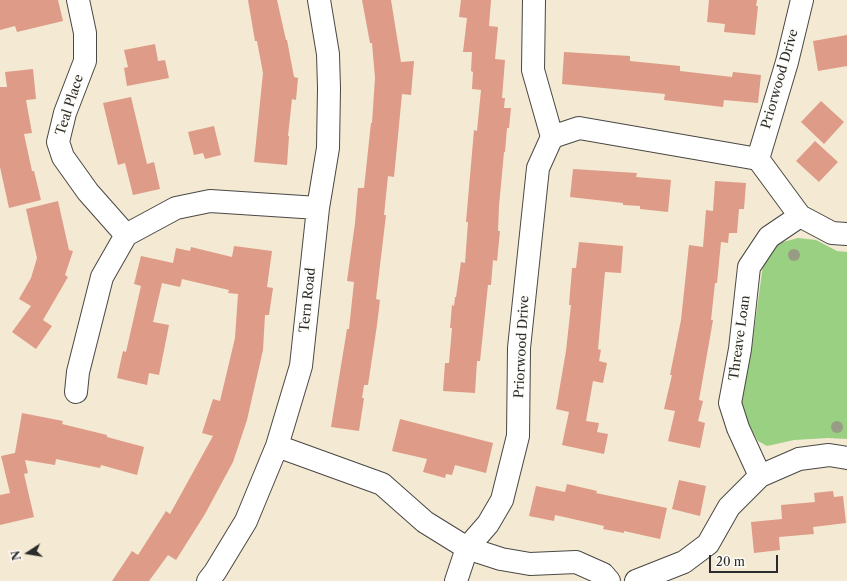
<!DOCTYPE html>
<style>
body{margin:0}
#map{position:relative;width:847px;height:581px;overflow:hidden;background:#f4e9d2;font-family:"Libre Caslon Text",serif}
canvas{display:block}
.north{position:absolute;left:8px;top:533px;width:40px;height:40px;-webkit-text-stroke:3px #fdfcf7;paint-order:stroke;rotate:258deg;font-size:11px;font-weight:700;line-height:16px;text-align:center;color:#2b2b2b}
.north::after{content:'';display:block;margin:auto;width:14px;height:18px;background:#2b2b2b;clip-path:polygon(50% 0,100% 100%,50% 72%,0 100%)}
.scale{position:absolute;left:709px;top:555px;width:69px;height:18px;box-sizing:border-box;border:2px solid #2b2b2b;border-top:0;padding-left:5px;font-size:12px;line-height:14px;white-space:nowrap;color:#2b2b2b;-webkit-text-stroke:3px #fdfcf7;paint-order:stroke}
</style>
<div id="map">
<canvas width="847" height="581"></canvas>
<div class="north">N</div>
<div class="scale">20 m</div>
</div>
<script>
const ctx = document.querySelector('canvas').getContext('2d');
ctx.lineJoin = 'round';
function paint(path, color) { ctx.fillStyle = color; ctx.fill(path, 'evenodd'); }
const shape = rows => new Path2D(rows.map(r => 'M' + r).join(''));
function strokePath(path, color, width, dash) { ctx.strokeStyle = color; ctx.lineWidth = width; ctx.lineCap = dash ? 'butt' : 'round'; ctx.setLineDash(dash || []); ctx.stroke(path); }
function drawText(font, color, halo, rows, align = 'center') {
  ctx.font = font + ' "Libre Caslon Text",serif'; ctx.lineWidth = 3; ctx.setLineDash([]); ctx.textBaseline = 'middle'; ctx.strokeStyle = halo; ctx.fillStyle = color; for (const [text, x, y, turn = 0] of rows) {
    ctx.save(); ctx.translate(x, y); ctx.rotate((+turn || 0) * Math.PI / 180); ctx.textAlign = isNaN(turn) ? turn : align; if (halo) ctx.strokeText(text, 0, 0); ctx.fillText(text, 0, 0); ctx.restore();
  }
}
paint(shape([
 [798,238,816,240,837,251,847,252,847,439,828,438,794,440,767,446,758,441,741,412,743,391,751,353,763,265,779,243]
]), '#9ad082');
paint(shape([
 [0,0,58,0,63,21,17,32,15,26,0,30],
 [248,0,277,0,286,40,287,40,294,77,298,78,296,100,292,99,288,136,289,136,287,165,254,162,263,73,257,41,255,41],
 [362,0,391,0,401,62,414,61,411,95,402,94,394,177,388,176,384,215,386,215,376,299,380,300,377,325,368,385,364,385,362,398,364,398,359,431,331,427,347,329,349,329,354,282,347,281,355,223,358,188,364,188,371,123,372,123,375,78,372,43,370,43],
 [461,0,491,0,489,26,498,27,495,59,505,60,502,98,505,98,504,108,511,108,509,128,507,128,505,152,504,152,499,206,498,231,500,231,497,261,493,260,491,285,488,285,480,361,477,361,475,393,443,391,445,363,449,363,452,328,450,328,452,305,454,306,455,297,456,297,461,262,465,263,468,222,466,222,474,130,477,131,481,90,472,89,473,72,471,71,472,52,463,52,467,18,459,17],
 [709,0,757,0,756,6,758,6,755,35,724,32,725,24,707,22],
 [847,35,847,66,818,71,813,41],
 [155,44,158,61,165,60,169,78,127,86,124,68,128,67,124,50],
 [564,52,630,56,630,61,680,66,680,71,732,77,733,72,761,75,758,103,724,100,723,107,664,100,665,94,562,84],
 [33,69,36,99,26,100,32,133,24,134,32,171,34,171,41,200,9,208,0,167,0,87,7,87,5,72],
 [131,97,147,164,154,162,160,189,133,195,125,163,118,165,103,103],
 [821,101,844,122,824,144,801,122],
 [214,126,221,155,205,159,203,153,194,155,188,132],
 [815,141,838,162,819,182,796,161],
 [573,169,637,173,636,177,671,180,668,212,640,209,640,206,623,205,623,203,570,197],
 [715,181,746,183,744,209,739,209,737,233,729,233,728,243,721,242,717,283,715,283,711,320,713,320,699,400,703,401,698,421,705,423,700,448,668,441,675,411,664,409,672,375,670,375,681,320,689,245,703,247,706,210,713,211],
 [58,201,69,250,73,251,65,275,68,277,43,320,52,326,36,349,12,332,31,306,19,299,31,278,37,258,26,209],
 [579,242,623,246,621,273,605,272,598,349,601,350,599,361,607,363,603,383,593,381,586,421,599,423,597,432,608,434,604,454,562,445,569,412,556,409,566,351,571,305,569,305,572,268,576,268],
 [234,246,272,251,267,287,273,288,269,315,265,315,263,350,247,420,233,462,205,514,176,560,168,555,149,581,112,581,132,551,138,555,166,511,170,514,213,436,202,433,213,399,220,401,235,338,238,294,228,293,229,290,182,279,180,287,162,283,153,322,169,325,159,375,149,373,147,385,117,378,123,351,126,352,141,286,134,284,141,256,173,263,176,248,190,251,191,247,232,257],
 [22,413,63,421,62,424,107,435,107,437,144,447,137,475,101,465,100,468,56,459,55,465,25,460,28,473,24,474,34,517,0,525,0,495,10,493,1,456,15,453],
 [400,419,493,443,486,473,455,465,452,475,446,474,445,478,423,472,427,459,392,451],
 [679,480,706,486,700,516,672,509],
 [567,484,597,491,596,493,667,508,660,539,624,531,624,533,603,529,604,526,555,515,554,521,529,516,536,486,565,492],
 [833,491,834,497,843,496,846,523,813,527,814,534,779,537,780,550,754,553,751,522,782,519,781,505,815,502,814,493]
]), '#de9b87');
const minor = shape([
 [78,0,85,33,85,61,65,113,58,142,63,157,88,192,126,235],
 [534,0,533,70,552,137],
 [758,159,787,62,802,0],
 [76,392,78,372,102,277,126,235,176,208,210,201,318,208],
 [277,446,382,484,425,522,467,548,501,559,530,564,576,562,603,574,609,581],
 [760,476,738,428,730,403,740,349,749,267,769,237,800,216],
 [208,581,215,572,246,521,277,446,301,366,318,208,328,148,329,88,328,54,319,0],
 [456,581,467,548,488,524,502,500,518,436,519,348,538,168,552,137,579,128,758,159,800,216,832,233,847,234],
 [636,581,684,562,708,544,729,507,760,476,799,459,829,455,847,458]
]);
strokePath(minor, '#494844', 24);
strokePath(minor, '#fff', 22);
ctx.fillStyle = '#989c84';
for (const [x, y] of [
 [794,255],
 [837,427]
]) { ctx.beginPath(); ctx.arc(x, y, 6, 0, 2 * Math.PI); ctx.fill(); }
drawText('13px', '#2b2b2b', '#fdfcf7', [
 ["Priorwood Drive",780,79,-74],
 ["Teal Place",70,105,-72],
 ["Tern Road",308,300,-84],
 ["Threave Loan",740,338,-82],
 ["Priorwood Drive",522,347,-87]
]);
</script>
